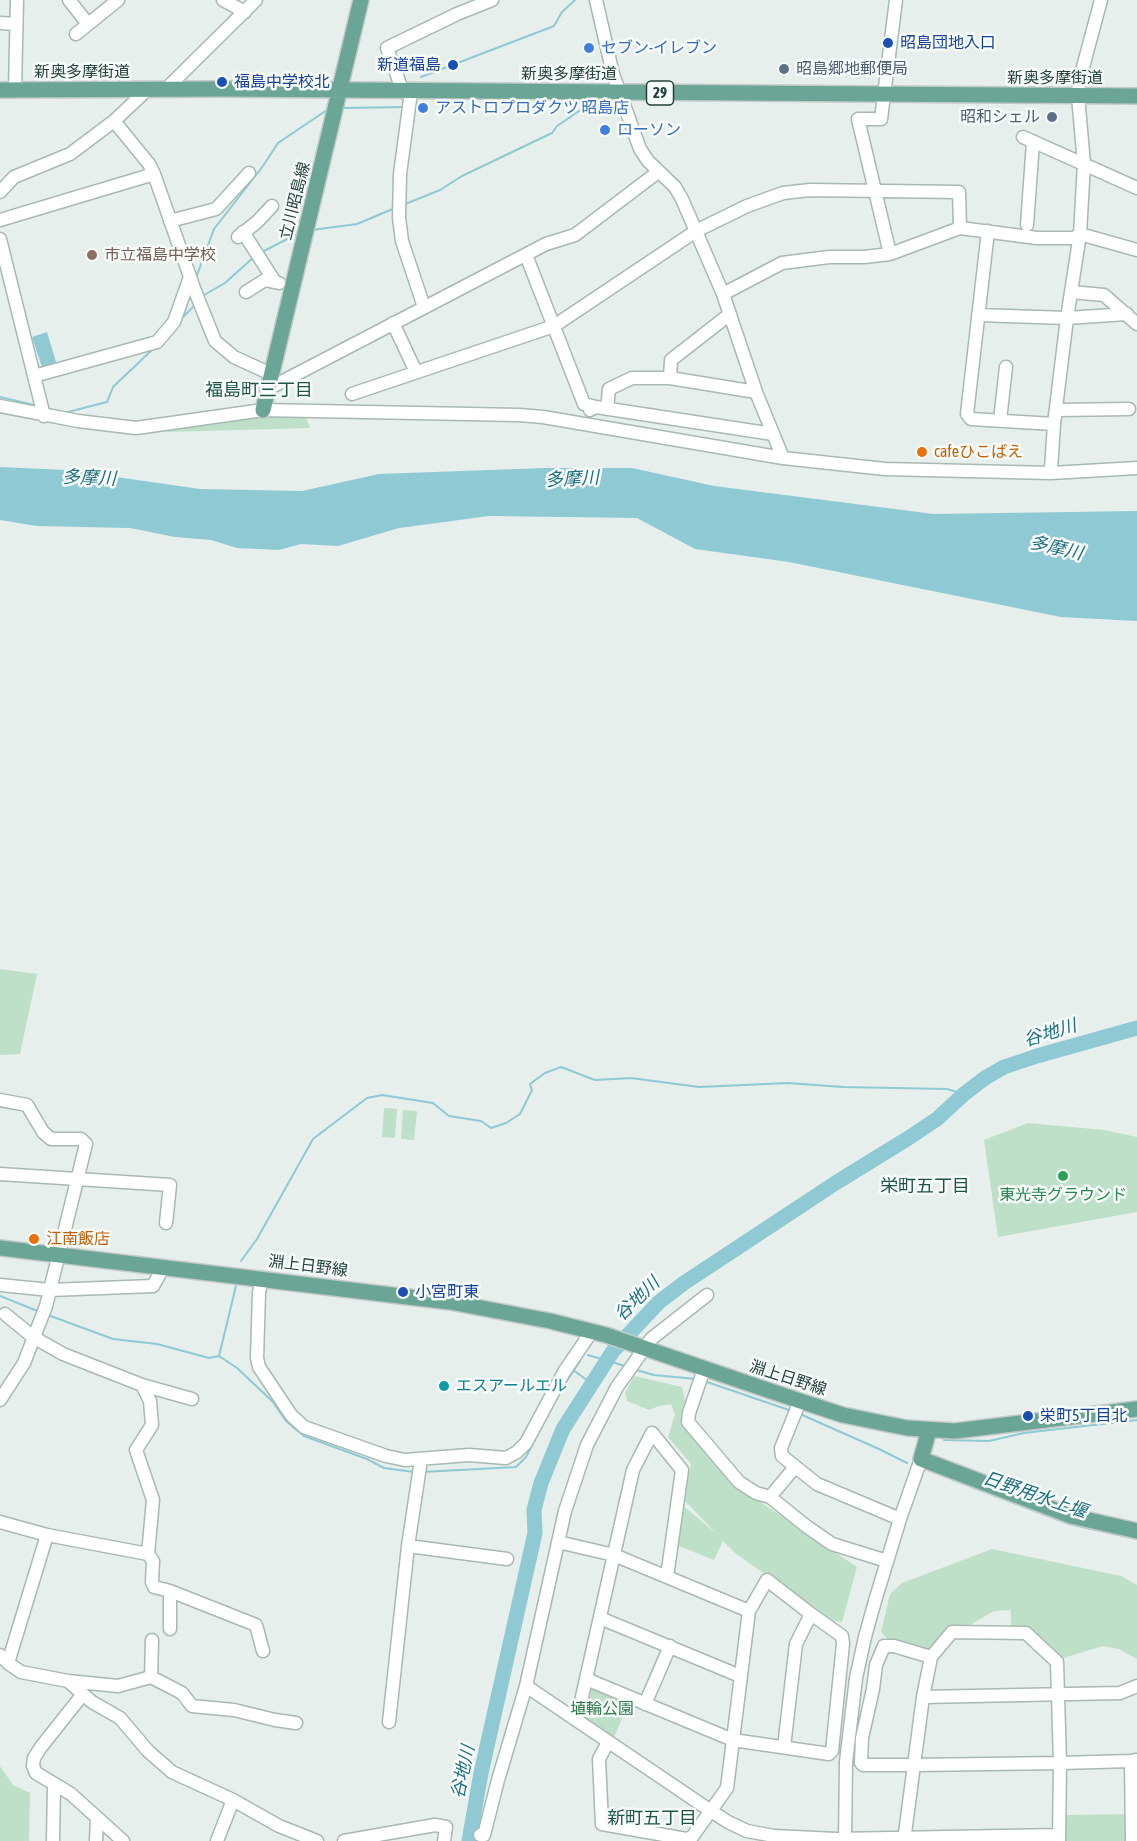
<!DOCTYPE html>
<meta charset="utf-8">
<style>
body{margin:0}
canvas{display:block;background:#e6efeb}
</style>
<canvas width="1137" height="1841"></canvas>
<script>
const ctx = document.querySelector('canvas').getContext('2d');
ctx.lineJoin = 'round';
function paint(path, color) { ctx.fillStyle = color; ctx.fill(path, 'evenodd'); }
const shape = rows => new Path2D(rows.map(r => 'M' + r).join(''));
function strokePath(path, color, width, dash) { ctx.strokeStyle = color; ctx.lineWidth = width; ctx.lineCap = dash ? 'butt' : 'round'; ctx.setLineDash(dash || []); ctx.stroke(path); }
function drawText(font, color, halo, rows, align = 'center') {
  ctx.font = font + ' "Asap Condensed","Noto Sans JP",sans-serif'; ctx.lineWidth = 5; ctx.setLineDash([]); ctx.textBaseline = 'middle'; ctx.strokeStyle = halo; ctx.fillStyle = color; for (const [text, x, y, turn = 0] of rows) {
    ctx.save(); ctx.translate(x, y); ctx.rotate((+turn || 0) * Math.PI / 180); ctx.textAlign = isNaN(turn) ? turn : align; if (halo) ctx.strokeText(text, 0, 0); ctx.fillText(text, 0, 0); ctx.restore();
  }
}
paint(shape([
 [261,414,305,415,310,428,168,432,168,429],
 [0,969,37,974,20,1054,0,1055],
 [384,1108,397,1109,395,1138,382,1137],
 [403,1110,417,1111,414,1140,401,1139],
 [1028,1123,1104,1130,1137,1137,1137,1212,998,1237,984,1140],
 [634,1376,682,1387,685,1400,684,1420,741,1489,857,1567,842,1622,830,1620,735,1553,723,1541,714,1560,676,1545,681,1504,717,1534,683,1499,691,1464,668,1437,675,1414,671,1404,659,1406,649,1410,627,1401,625,1393],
 [992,1549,1121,1576,1137,1585,1137,1659,1119,1649,1103,1646,1060,1659,1011,1631,1011,1610,994,1611,972,1624,952,1629,932,1653,888,1639,881,1632,890,1594,902,1583],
 [586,1679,631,1698,611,1744,577,1719],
 [0,1766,13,1785,30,1793,29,1841,0,1841],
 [1128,1814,1128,1841,1064,1841,1063,1815]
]), '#bfe0c8');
paint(shape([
 [47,332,56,362,42,367,32,337],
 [0,467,67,470,200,489,302,491,379,474,545,468,632,468,714,486,934,514,1137,511,1137,621,1061,617,789,562,695,549,637,518,489,516,399,528,338,546,301,544,279,550,237,548,211,540,175,537,130,528,37,526,0,520]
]), '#8ec9d4');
strokePath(shape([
 [421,77,554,26,562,12,575,0],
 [342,108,403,107],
 [403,205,440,190,462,176,552,133,557,126,582,109],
 [312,230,357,224,395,208],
 [262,252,297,234],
 [196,278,214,229,263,166,278,143,330,108],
 [204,295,225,283,255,256],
 [183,315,190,295],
 [181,319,194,306],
 [0,397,38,406],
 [46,408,58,411],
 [64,413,107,402,113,387,154,348],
 [241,1261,257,1239,313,1139,367,1098,382,1095,433,1103,449,1116,481,1121,491,1128,506,1123,520,1114,532,1090,530,1084,545,1073,561,1067,595,1080,631,1078,699,1087,788,1083,843,1087,947,1089,964,1094],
 [0,1296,40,1312],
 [48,1315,113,1339,157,1344,209,1358,219,1356],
 [588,1355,625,1366],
 [219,1356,237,1368,273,1402,286,1421,304,1436,367,1459,384,1468,414,1472],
 [219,1356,236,1286],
 [633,1369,654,1375,696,1379],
 [573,1370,591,1383],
 [704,1381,792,1411],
 [564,1385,580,1361],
 [800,1414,879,1449,907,1463],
 [944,1440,989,1441,1024,1433,1137,1420],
 [926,1469,940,1474],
 [422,1472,516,1467,526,1457,555,1401],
 [951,1479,1069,1524,1137,1539]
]), '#8ec9d4', 2);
strokePath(shape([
 [469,1841,481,1773,535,1533,534,1510,541,1483,563,1429,613,1351,659,1302,684,1283,837,1182,907,1139,937,1119,964,1094,985,1078,1004,1067,1037,1056,1137,1028]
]), '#8ec9d4', 15);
const minor = shape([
 [69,0,88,24],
 [223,0,245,12],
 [596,0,613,74,640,149,648,161,675,187,682,199,723,294,756,392,783,458],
 [0,23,15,24],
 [76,34,118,0],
 [166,89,256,0],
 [15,90,17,0],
 [147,90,114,121,149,164,154,174,195,291,215,341,234,357,271,374],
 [403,92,387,48,457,14,492,0],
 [411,92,400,174,399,218,402,241,424,307],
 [1023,137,1137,188],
 [0,192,14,177,70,154,114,121],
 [0,220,154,174],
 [170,221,216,209,249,173],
 [1027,225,1033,142],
 [988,231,967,414,971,419,1054,424],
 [243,232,275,282],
 [238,237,257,222,272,206],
 [0,239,44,416],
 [890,254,858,119,881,119,896,0],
 [526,255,584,404,596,407],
 [246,292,265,280,279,283],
 [1071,292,1104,295,1137,324],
 [723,294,782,263,829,257,864,257,890,254,960,228,1037,238,1074,238,1080,234,1137,250],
 [730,314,671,360,670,378,756,392],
 [978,315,1067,318,1127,314],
 [393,323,416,372],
 [34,376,157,342,174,322,190,277],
 [266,390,546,244,575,235,658,172],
 [352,394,554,326,696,231,747,206,783,193,810,190,959,192,960,228],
 [0,406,78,421,136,428,263,410,519,415,543,417,783,458,885,469,1051,473,1137,468],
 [607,409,609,389,632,378,670,378],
 [590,410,596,407,773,434],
 [1056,410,1129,409],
 [1000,420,1006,367],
 [1051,469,1054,424,1067,318,1080,234,1084,164,1078,96,1079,82,1101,0],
 [0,1100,27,1105,43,1132,51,1139,81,1139,86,1144,46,1306,24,1363,0,1400],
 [0,1174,170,1185,166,1223],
 [262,1278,259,1293,257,1358,259,1367,291,1415,304,1427,386,1456,405,1460,469,1455,506,1458,517,1452,526,1443,564,1372,592,1331],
 [0,1285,50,1290,153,1286,163,1268],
 [5,1314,33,1337,63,1354,142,1385,192,1399],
 [704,1369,689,1413,688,1422,739,1482,756,1493,770,1497,806,1526,832,1544,887,1561],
 [142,1385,150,1401,152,1425,136,1450,153,1500,148,1554,153,1561,152,1582,154,1587,170,1591,256,1625,263,1651],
 [800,1401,781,1448,782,1456,817,1484,900,1519],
 [770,1497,795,1467],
 [0,1522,47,1535,148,1554],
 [558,1542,614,1555,749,1611],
 [408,1546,507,1559],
 [600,1618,740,1676],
 [170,1629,170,1591],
 [0,1655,8,1663,21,1672,68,1681,92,1702,120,1718,148,1751,172,1772,233,1800,279,1826,317,1841],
 [8,1663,47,1535],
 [151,1677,152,1640],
 [586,1679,733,1740,829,1754,832,1751,843,1644,842,1636,811,1614],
 [68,1681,118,1686,151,1677,182,1693,192,1706,234,1710,275,1720,296,1723],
 [526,1686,711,1811,728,1822,747,1831,774,1836,836,1839,1059,1835],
 [83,1694,41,1747,34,1758,33,1766,36,1773,71,1794,123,1841],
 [923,1697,1120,1693,1137,1686],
 [645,1704,670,1646],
 [577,1719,633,1470,652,1433,682,1470,667,1577],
 [389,1722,408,1546,421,1460],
 [608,1742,599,1759,602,1824,686,1839,692,1837,727,1788,749,1611,767,1580,811,1614,796,1644,784,1747],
 [1131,1761,1132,1841],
 [480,1835,484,1835,498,1780,526,1686,565,1511,587,1445,617,1387,651,1339,707,1295],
 [53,1841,54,1784],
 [96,1841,97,1818],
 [217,1841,233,1800],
 [344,1841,435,1825,446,1827,444,1841],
 [845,1841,846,1762,856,1678,865,1637,875,1601,900,1519,921,1459],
 [904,1841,923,1697,931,1657],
 [1059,1841,1060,1763,1057,1662,1026,1633,952,1632,931,1657,894,1646,884,1646,876,1665,873,1689,862,1738,861,1763,863,1765,914,1765,1060,1763,1131,1761,1137,1760]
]);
const major = shape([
 [0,90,222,89,1137,96],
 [263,410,361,0],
 [0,1248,450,1302,550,1321,606,1335,800,1401,843,1415,907,1428,955,1431,1137,1409],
 [929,1430,921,1459,1071,1516,1137,1531]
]);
strokePath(minor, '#a8b8b2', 15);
strokePath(major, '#c2cac8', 18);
strokePath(minor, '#fff', 12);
strokePath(major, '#6aa596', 15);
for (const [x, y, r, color] of [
 [888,43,6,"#1a4fb4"],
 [589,48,6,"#3f7fe0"],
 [453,65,6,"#1a4fb4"],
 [784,69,6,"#5c6f8a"],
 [222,82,6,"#1a4fb4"],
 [423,108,6,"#3f7fe0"],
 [1052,117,6,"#5c6f8a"],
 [605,130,6,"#3f7fe0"],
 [92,255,6,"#8d6e63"],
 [922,452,6,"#e8710a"],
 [1063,1176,6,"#2e9e5b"],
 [34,1239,6,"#e8710a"],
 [403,1292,6,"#1a4fb4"],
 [444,1386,6,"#0f9aa8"],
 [1028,1416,6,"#1a4fb4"]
]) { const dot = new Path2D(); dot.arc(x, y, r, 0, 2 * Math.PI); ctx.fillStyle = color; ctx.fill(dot); strokePath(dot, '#f7fbf9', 2); }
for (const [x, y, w] of [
 [660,93,27]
]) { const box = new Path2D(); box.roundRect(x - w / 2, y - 12, w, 24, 4.5); ctx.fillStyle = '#f7fbf9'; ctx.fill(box); strokePath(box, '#24423a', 1.5); }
drawText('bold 15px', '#24423a', null, [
 ["29",660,93]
]);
drawText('16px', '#164399', '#f7fbf9', [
 ["昭島団地入口",900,43],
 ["新道福島",441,65,"right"],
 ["福島中学校北",234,82],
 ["小宮町東",415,1292],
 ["栄町5丁目北",1040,1416]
], 'left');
drawText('16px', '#366cbe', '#f7fbf9', [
 ["セブン-イレブン",601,48],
 ["アストロプロダクツ 昭島店",435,108],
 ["ローソン",617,130]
], 'left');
drawText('16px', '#4e5e75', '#f7fbf9', [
 ["昭島郷地郵便局",796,69],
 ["昭和シェル",1040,117,"right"]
], 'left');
drawText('16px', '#24423a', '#f7fbf9', [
 ["新奥多摩街道",82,72],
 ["新奥多摩街道",569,74],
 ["新奥多摩街道",1055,78],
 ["立川昭島線",295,201,-76],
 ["淵上日野線",308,1266,7],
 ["淵上日野線",788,1378,18]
]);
drawText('16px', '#785e54', '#f7fbf9', [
 ["市立福島中学校",104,255]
], 'left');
drawText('16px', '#c56008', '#f7fbf9', [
 ["cafeひこばえ",934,452],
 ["江南飯店",46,1239]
], 'left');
drawText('16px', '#27864d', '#f7fbf9', [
 ["東光寺グラウンド",1063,1195]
]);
drawText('16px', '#0d838f', '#f7fbf9', [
 ["エスアールエル",456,1386]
], 'left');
drawText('16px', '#2d7a4b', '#f7fbf9', [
 ["埴輪公園",602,1709]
]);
drawText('18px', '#1f5548', '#f7fbf9', [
 ["福島町三丁目",259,390],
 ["栄町五丁目",925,1186],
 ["新町五丁目",652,1818]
]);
drawText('italic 18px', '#1c6f80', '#f7fbf9', [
 ["多摩川",89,478,2],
 ["多摩川",572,479,-3],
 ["多摩川",1056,548,13],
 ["谷地川",1050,1033,-17],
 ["谷地川",637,1299,-44],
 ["日野用水上堰",1035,1495,19],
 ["谷地川",463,1772,-78]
]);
</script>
